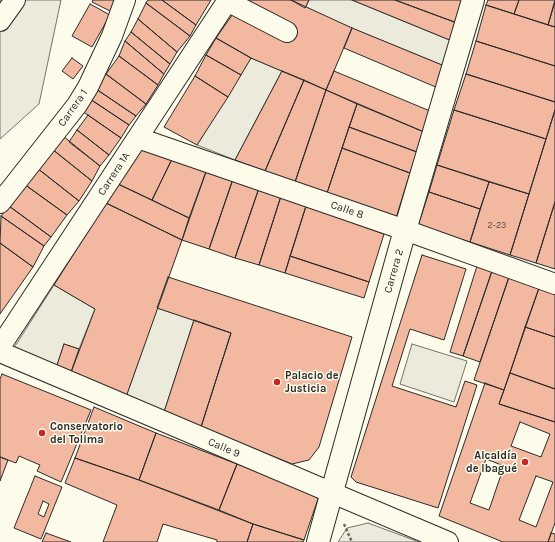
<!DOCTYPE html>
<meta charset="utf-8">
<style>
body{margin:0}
canvas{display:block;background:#fdfbea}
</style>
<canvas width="555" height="542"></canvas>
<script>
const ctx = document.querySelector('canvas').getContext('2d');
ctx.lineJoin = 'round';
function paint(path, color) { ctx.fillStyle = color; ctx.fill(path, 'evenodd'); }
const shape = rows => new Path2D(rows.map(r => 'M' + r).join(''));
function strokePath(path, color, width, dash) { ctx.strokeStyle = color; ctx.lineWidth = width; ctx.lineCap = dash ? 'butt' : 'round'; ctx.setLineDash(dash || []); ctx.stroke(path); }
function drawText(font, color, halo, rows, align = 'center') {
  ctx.font = font + ' Karla,sans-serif'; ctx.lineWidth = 3; ctx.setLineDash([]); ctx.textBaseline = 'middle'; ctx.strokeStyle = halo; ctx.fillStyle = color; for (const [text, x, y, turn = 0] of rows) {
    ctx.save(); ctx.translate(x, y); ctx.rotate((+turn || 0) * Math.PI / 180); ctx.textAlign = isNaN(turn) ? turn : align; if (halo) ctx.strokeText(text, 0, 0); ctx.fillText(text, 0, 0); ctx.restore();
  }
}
const green = shape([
 [0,0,61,0,39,104,0,139,0,0],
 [412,344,467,361,454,402,400,384,412,344],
 [368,523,419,542,338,542,347,528,368,523]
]);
paint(green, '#ecebdb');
strokePath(green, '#74746e', 1);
const parking = shape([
 [309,0,352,0,452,41,442,65,305,9,309,0],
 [251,58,282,71,235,160,197,145,251,58],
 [54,285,95,309,79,349,64,344,56,368,12,351,54,285],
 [157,308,194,320,164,412,126,397,157,308]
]);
paint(parking, '#eceadb');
strokePath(parking, '#74746e', 1);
const building = shape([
 [93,0,115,0,110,11,92,2,93,0],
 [148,0,162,0,196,25,190,36,146,3,148,0],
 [162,0,211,0,196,25,162,0],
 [240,0,291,0,352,28,326,90,251,58,216,38,235,11,240,0],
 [291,0,309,0,305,8,291,0],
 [352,0,395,0,457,23,452,41,352,0],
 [395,0,465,0,457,23,395,0],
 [488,0,519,0,514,14,486,5,488,0],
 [519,0,555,0,548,25,514,14,519,0],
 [555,2,555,27,548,25,555,2],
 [146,3,190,36,177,52,138,19,146,3],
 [90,4,110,15,92,47,72,36,90,4],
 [486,5,555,27,555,66,476,41,486,5],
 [138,19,177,52,170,64,131,32,138,19],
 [352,28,442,65,438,88,344,48,352,28],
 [131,32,170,64,164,74,125,41,131,32],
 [216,38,251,58,241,75,206,55,216,38],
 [125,41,164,74,158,85,119,56,125,41],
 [476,41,555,66,555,102,466,74,476,41],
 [206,55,241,75,228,97,195,76,206,55],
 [119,56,158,85,146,104,106,74,119,56],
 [72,58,83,66,73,79,62,71,72,58],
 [282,71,304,80,265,171,235,160,282,71],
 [334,71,430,111,424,132,326,90,334,71],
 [106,74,146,104,136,116,96,89,106,74],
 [466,74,555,102,555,110,546,139,454,110,466,74],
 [195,76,228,97,197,145,164,127,195,76],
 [304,80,326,90,295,182,265,171,304,80],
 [96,89,136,116,129,125,90,99,96,89],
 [326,90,357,104,327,193,295,182,326,90],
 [90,99,129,125,121,138,82,111,90,99],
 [357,104,424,132,417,152,349,127,357,104],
 [454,110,546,139,529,194,437,165,454,110],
 [555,110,555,202,536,263,510,255,555,110],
 [88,115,121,138,109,155,77,130,88,115],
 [349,127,417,152,410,173,342,148,349,127],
 [77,130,109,155,100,166,69,142,77,130],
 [63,136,100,166,92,181,52,149,63,136],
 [143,146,173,157,152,200,118,184,143,146],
 [342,148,410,173,396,218,327,193,342,148],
 [52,149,92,181,79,201,37,168,52,149],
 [173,157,207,169,189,218,152,200,173,157],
 [437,165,489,182,480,209,429,192,437,165],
 [37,168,79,201,67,215,24,184,37,168],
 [207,169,233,179,209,249,182,240,207,169],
 [233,179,259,188,235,258,209,249,233,179],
 [489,182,529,194,510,255,470,242,489,182],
 [24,184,67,215,51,237,9,206,24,184],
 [118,184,189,218,182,240,106,203,118,184],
 [259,188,281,196,259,265,235,258,259,188],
 [429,192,480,209,470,242,418,226,429,192],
 [281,196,306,206,285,273,259,265,281,196],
 [555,202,555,269,536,263,555,202],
 [106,203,182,240,126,397,70,375,95,309,54,285,106,203],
 [9,206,51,237,44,246,1,216,9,206],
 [306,206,384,234,369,282,290,256,306,206],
 [1,216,44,246,33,267,0,243,1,216],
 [0,243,33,267,0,314,0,243],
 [422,255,466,269,444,340,410,329,392,386,456,407,465,381,477,385,438,508,356,482,351,477,422,255],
 [290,256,369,282,364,298,285,273,290,256],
 [477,266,492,271,463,356,450,352,477,266],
 [492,271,509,277,480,362,463,356,492,271],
 [168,277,352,337,319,447,309,460,292,464,201,427,231,333,157,308,168,277],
 [509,277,539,288,504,390,474,380,509,277],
 [539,288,555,293,555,337,525,327,539,288],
 [194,320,231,333,201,427,164,412,194,320],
 [525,327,555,337,555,389,510,373,525,327],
 [64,344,79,349,70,375,56,368,64,344],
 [510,373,555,389,555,422,499,404,510,373],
 [2,374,91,410,61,482,37,471,40,465,19,456,16,463,0,457,0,379,2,374],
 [485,383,504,390,499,404,555,422,555,523,548,542,503,542,439,516,485,383],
 [520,422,550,434,541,457,511,446,520,422],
 [486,459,504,466,489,510,470,503,486,459],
 [536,476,553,482,536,527,519,520,536,476],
 [94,407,156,433,139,480,75,458,94,407],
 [156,433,237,464,219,510,139,480,156,433],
 [0,457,8,460,0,481,0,457],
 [75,458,139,480,253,524,247,542,217,542,217,540,163,524,157,542,103,542,117,505,65,483,75,458],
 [237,464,319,496,304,540,253,524,219,510,237,464],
 [35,476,62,487,41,539,14,528,35,476],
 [43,501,49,504,44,517,38,514,43,501],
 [253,524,304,540,303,542,247,542,253,524],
 [46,533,71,542,42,542,46,533],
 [551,533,555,534,555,542,548,542,551,533]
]);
paint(building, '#f2b8a0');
strokePath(building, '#2b2b2b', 1);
const minor = shape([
 [227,1,287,32],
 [0,21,15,0],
 [138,138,405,230,555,284],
 [0,203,77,105,88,87,112,36,125,0],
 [0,347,228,0],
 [0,352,448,542]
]);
const major = shape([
 [318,542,405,230,473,0]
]);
strokePath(minor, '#2b2b2b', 22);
strokePath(major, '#2b2b2b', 24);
strokePath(shape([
 [344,524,352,542]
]), '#6a6964', 2.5, [3, 2]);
strokePath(minor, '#fdfbea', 20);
strokePath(major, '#fdfbea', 22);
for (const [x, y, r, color] of [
 [277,382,4,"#c62828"],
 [42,433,4,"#c62828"],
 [525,462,4,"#c62828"]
]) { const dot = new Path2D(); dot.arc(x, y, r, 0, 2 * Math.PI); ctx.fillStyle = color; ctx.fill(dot); strokePath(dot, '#fdfbea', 1.5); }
drawText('9px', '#5d4e48', null, [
 ["2-23",497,225]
]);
drawText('11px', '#2b2b2b', '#fdfbea', [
 ["Carrera 1",73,108,-55],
 ["Carrera 1A",114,174,-57],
 ["Calle 8",347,210,19],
 ["Carrera 2",394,271,-74],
 ["Calle 9",224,448,23]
]);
drawText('bold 11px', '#2b2b2b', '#fdfbea', [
 ["Palacio de",285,376],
 ["Justicia",285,389],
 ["Conservatorio",50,427],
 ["del Tolima",50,440],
 ["Alcaldía",517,456,"right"],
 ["de Ibagué",517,469,"right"]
], 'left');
</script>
